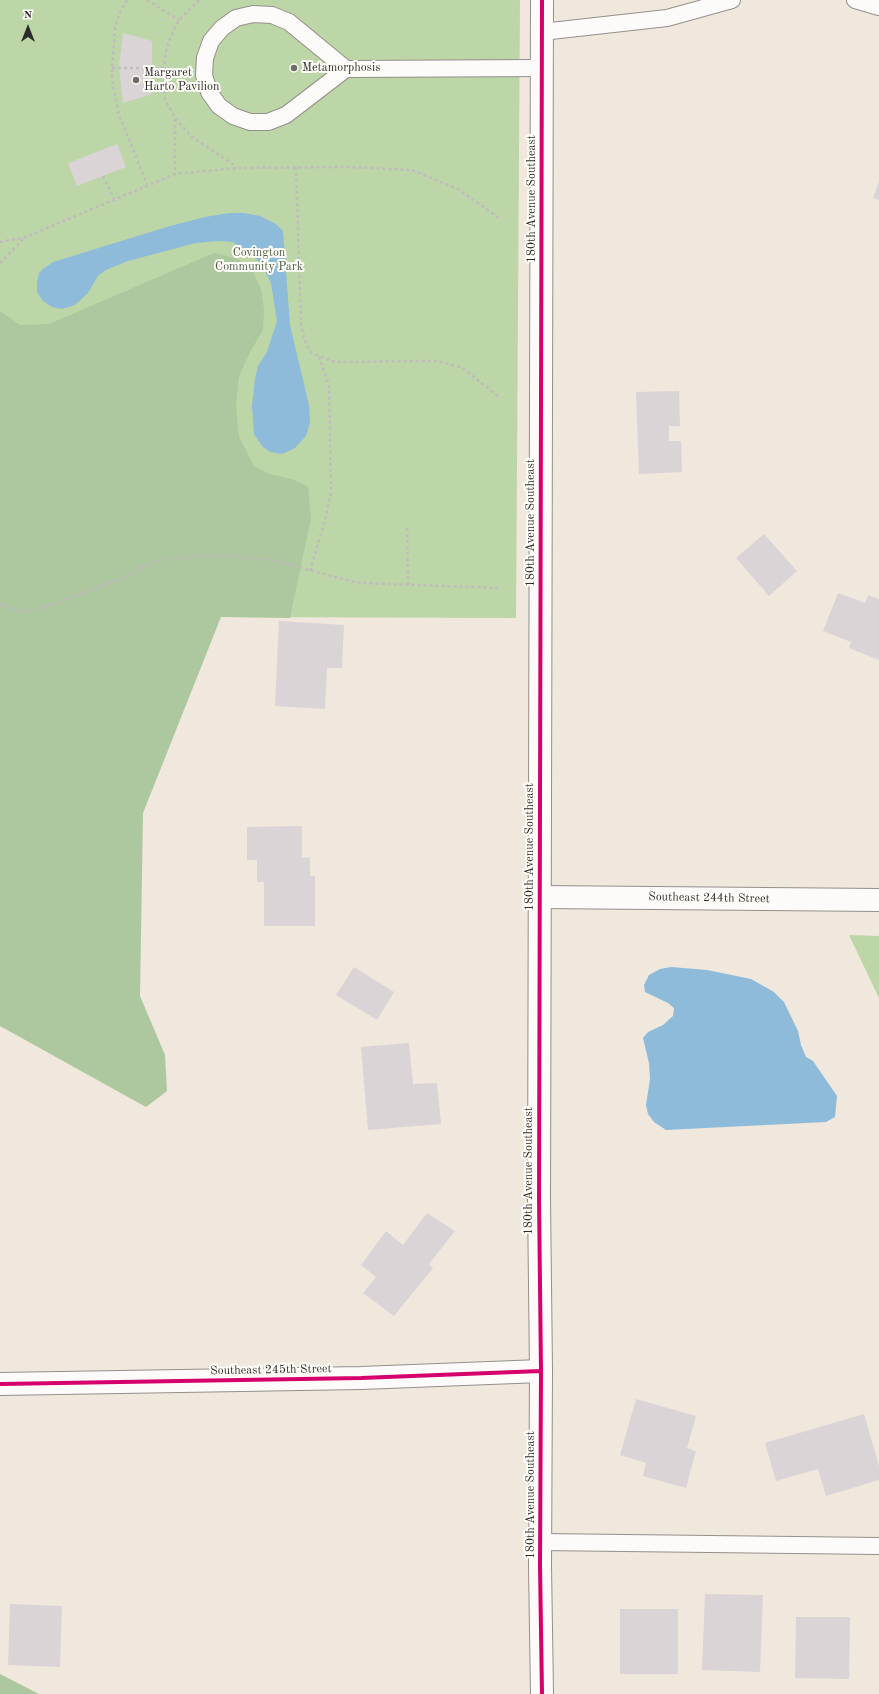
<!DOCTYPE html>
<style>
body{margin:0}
#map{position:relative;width:879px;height:1694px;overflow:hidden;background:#f0e7dd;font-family:"Old Standard TT",serif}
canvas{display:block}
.north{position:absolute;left:8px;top:8px;width:40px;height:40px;-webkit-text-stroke:3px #fdfcf7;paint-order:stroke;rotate:0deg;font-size:11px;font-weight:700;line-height:16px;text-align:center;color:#2b2b2b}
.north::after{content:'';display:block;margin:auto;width:14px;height:18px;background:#2b2b2b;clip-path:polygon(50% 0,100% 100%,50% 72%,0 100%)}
</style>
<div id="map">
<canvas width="879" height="1694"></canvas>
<div class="north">N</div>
</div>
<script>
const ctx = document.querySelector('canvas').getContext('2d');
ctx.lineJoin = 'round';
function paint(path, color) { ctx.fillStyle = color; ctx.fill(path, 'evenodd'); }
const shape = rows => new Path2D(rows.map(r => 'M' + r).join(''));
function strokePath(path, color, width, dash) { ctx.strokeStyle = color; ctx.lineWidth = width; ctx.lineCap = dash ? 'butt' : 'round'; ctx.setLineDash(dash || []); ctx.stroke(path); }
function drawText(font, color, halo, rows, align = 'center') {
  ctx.font = font + ' "Old Standard TT",serif'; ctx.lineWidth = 4; ctx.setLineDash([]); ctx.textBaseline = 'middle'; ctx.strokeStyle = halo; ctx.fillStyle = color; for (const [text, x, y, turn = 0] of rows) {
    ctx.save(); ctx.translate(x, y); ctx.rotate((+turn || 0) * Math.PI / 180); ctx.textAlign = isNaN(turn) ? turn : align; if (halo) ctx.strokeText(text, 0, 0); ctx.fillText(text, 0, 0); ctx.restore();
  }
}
paint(shape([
 [0,0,520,0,516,618,221,617,0,871],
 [849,935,879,936,879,998]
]), '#bdd6a7');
paint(shape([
 [214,253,238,259,252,270,261,289,264,309,263,330,250,352,239,376,236,405,239,437,254,466,269,474,292,479,308,487,311,518,290,618,221,617,143,813,140,996,165,1055,167,1091,146,1107,0,1026,0,311,20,325,49,324],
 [0,1674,39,1694,0,1694]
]), '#adc79e');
paint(shape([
 [229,213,244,213,260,216,276,224,283,231,290,325,309,405,310,423,306,436,295,448,282,454,270,452,262,446,254,434,252,406,255,379,258,366,267,352,277,321,271,283,261,263,233,242,218,241,196,243,128,261,106,270,98,276,88,293,75,305,62,309,52,307,43,301,37,292,37,282,39,273,43,269,53,262,170,226,205,217],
 [671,967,707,970,751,979,774,992,784,1002,798,1031,801,1045,806,1057,813,1061,837,1096,835,1117,826,1122,666,1130,654,1122,648,1114,646,1105,650,1079,649,1063,643,1038,648,1032,663,1025,673,1016,674,1008,668,1003,645,992,644,985,649,975,660,969]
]), '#8ebbda');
paint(shape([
 [123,33,152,41,152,94,123,103,119,66],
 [117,144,126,167,77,186,68,163],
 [879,181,879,200,873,198],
 [679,391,680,426,669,426,669,441,681,441,682,472,639,474,636,392],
 [764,534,797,571,769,596,736,558],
 [838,593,865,603,868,595,879,599,879,660,849,648,851,642,823,631],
 [279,621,344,625,342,668,327,668,325,709,275,706],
 [302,826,302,858,310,857,310,876,315,876,315,926,264,926,264,882,257,882,257,860,247,860,247,827],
 [354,967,394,992,377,1020,336,995],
 [409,1043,413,1084,437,1083,441,1124,368,1130,361,1047],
 [427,1213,455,1231,429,1264,433,1268,394,1316,363,1293,376,1277,361,1265,386,1231,403,1245],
 [636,1399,696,1416,687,1448,696,1451,686,1488,643,1476,646,1463,620,1455],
 [864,1414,879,1466,879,1480,826,1496,818,1469,776,1481,765,1443],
 [705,1594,763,1595,760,1672,702,1670],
 [10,1604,62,1606,60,1667,8,1665],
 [620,1609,678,1609,678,1674,620,1674],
 [796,1617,850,1617,849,1679,795,1678]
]), '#dbd4d7');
const service = shape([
 [855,0,879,7],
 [253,14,272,15,289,22,346,69,286,115,268,122,250,122,233,116,219,106,209,92,204,75,205,58,211,41,222,28,236,18,253,14],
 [542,32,667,18,732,0],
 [346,69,543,68],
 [540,1542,879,1546]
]);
const minor = shape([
 [540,897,879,900],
 [0,1384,361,1378,541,1371]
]);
const tertiary = shape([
 [542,1694,540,1566,541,1371,539,1199,542,0]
]);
strokePath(service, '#948f8a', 18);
strokePath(minor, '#948f8a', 24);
strokePath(tertiary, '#948f8a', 24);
strokePath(shape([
 [127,0,119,14,115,30,112,68,112,80,119,115,147,184],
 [147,0,179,20],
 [199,0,179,20,171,36,166,51,164,68,165,99,175,118,191,136,237,167],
 [112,68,164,68],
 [175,119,175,174],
 [296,167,301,325,306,344,312,353,334,362,433,361,445,363,461,367,469,373,500,398],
 [103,176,114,199],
 [0,242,26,237,175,174,237,168,347,167,412,170,458,189,499,218],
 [0,263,25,237],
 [407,528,408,585],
 [310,571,326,517,331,492,329,385,319,357],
 [0,605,26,612,36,610,121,579,142,567,157,561,185,557,224,556,268,559,354,582,362,583,498,588]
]), '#bfbcbb', 2.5, [3, 3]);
strokePath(service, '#fdfbfa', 16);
strokePath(minor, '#fdfbfa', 22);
strokePath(tertiary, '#fdfbfa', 22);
strokePath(shape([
 [0,1384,361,1378,541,1371],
 [542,1694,540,1566,541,1371,539,1199,542,0]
]), '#d6006c', 4);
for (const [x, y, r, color] of [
 [294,68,4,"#706d69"],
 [136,80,4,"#706d69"]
]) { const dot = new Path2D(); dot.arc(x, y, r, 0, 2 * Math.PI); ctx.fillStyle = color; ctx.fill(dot); strokePath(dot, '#fdfcf7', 1.5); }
drawText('12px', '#2b2b2b', '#fdfcf7', [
 ["Metamorphosis",302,68],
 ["Margaret",144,73],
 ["Harto Pavilion",144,87]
], 'left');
drawText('12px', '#2b2b2b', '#fdfcf7', [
 ["180th Avenue Southeast",532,199,-90],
 ["180th Avenue Southeast",531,523,-90],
 ["180th Avenue Southeast",530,847,-90],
 ["Southeast 244th Street",709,898,1],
 ["180th Avenue Southeast",529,1171,-90],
 ["Southeast 245th Street",271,1370,-1],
 ["180th Avenue Southeast",531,1495,-90]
]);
drawText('12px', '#4a5a43', '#fdfcf7', [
 ["Covington",259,253],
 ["Community Park",259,267]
]);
</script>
